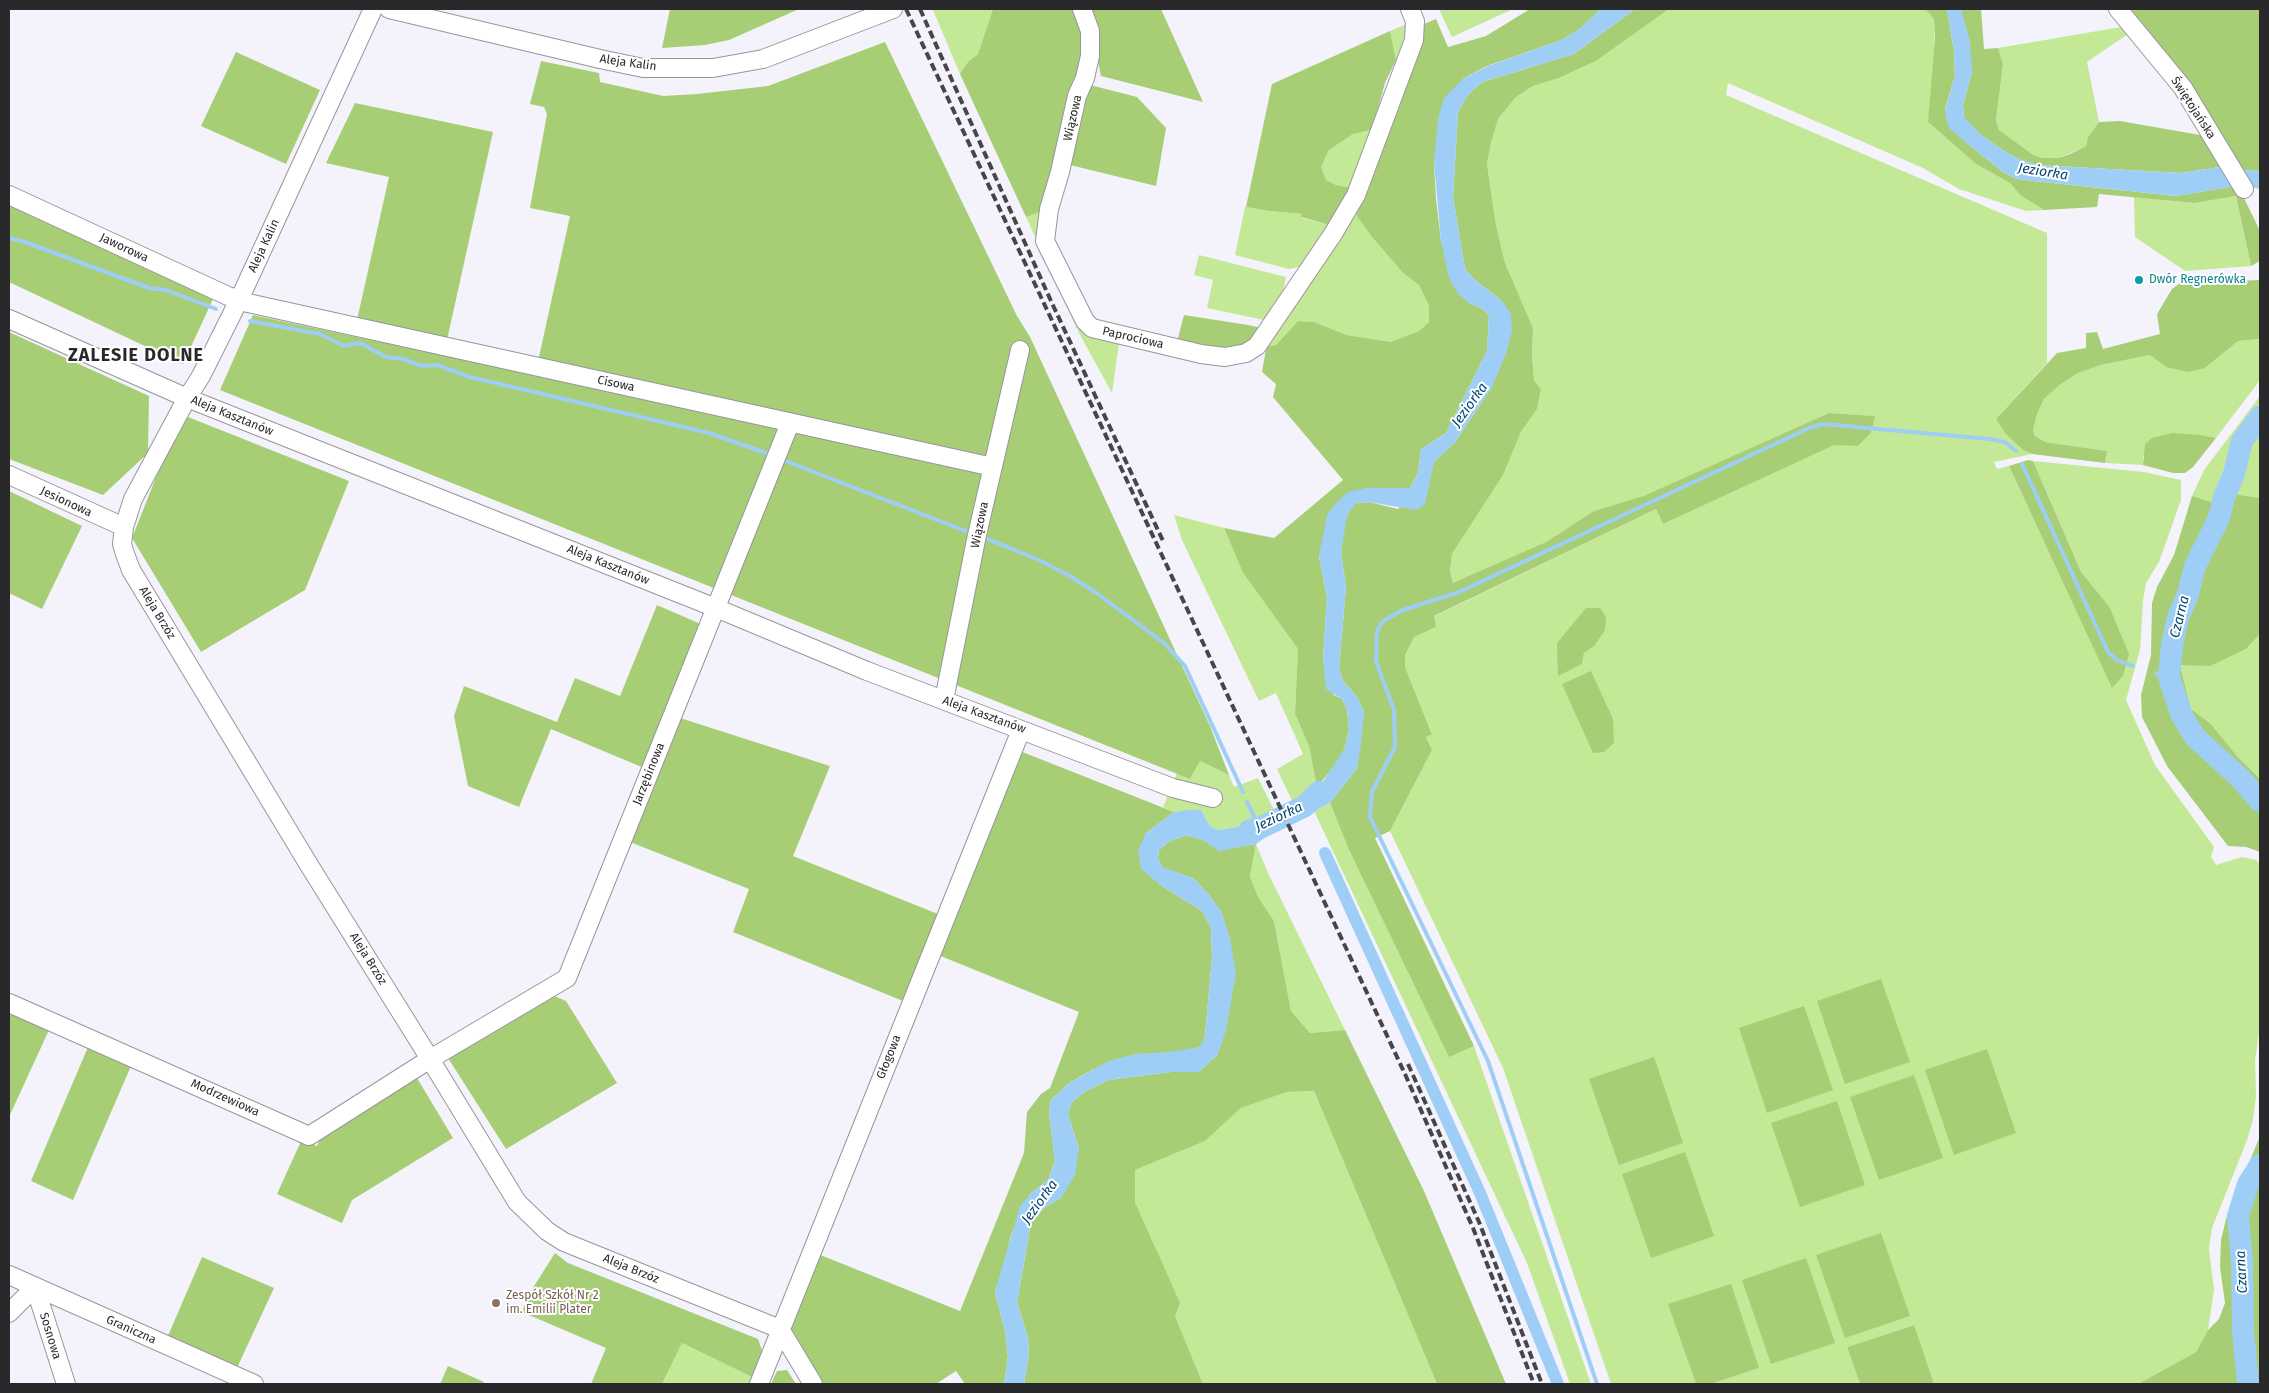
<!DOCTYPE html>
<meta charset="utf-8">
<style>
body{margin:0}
#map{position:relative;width:2269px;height:1393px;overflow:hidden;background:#f4f3fc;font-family:"Fira Sans",sans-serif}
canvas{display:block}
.frame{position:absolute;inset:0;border:10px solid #29282b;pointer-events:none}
</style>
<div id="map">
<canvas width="2269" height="1393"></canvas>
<div class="frame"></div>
</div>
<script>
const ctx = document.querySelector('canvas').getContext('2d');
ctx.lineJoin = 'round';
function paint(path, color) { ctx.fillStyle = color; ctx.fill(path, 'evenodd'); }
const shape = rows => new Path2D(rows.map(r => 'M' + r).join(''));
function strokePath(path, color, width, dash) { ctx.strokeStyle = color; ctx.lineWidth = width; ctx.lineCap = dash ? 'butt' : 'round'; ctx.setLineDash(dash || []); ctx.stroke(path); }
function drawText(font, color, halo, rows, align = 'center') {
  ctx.font = font + ' "Fira Sans",sans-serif'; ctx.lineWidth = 4; ctx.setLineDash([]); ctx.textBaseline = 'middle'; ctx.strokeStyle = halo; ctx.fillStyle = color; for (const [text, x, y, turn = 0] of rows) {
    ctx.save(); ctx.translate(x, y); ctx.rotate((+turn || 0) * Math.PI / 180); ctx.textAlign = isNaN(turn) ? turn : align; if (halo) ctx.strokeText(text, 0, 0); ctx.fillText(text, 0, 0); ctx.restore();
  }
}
paint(shape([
 [936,9,993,9,978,54,968,62,960,74,933,10],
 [1439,9,1513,9,1452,37],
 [1669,9,1925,9,1934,19,1935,58,1928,122,1976,164,2010,183,2020,195,2044,210,2026,211,1959,189,1923,168,1728,83,1726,95,2047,233,2047,363,1996,419,2023,450,2032,454,1994,462,1997,469,2009,466,2112,687,2109,606,2081,572,2033,461,2144,472,2181,480,2181,500,2159,562,2146,583,2143,601,2140,650,2126,700,2155,765,2214,847,2211,857,2216,865,2242,857,2256,860,2260,864,2260,1026,2255,1060,2256,1097,2253,1120,2247,1140,2212,1228,2209,1249,2214,1290,2208,1330,2196,1352,2138,1384,1934,1384,1913,1325,1847,1347,1860,1384,1711,1384,1759,1368,1669,1305,1696,1384,1611,1384,1503,1068,1390,831,1432,750,1426,736,1432,733,1405,667,1405,655,1414,637,1436,627,1433,617,1656,509,1663,524,1834,444,1858,446,1871,433,1874,416,1829,413,1644,497,1594,511,1546,542,1453,584,1450,571,1452,554,1503,475,1521,432,1537,409,1541,391,1534,380,1532,356,1533,328,1505,263,1496,225,1487,164,1491,143,1498,119,1516,97,1533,86,1559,78,1596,61],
 [1586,608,1594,646,1584,653,1582,664,1558,675,1579,618],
 [1407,24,1406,44,1396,60,1390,31],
 [2121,27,2128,34,2087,62,2099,122,2088,137,2086,146,2059,158,2042,158,2032,154,1999,130,1996,120,2003,64,1998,48],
 [1372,130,1352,188,1336,185,1326,180,1321,167,1329,150,1353,134],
 [2236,196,2251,266,2185,271,2135,237,2134,197,2195,203],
 [1245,207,1269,211,1302,214,1302,218,1333,226,1303,266,1289,269,1235,255],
 [1043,211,1071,303,1119,343,1112,393,1079,333,1026,217],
 [1356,215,1372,237,1403,273,1419,285,1429,306,1429,322,1419,331,1391,342,1347,335,1314,322,1298,321,1276,345,1269,346,1266,349,1267,343,1328,252],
 [1199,255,1286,277,1282,297,1268,319,1264,320,1207,308,1213,280,1194,275],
 [2260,339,2260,380,2216,438,2201,435,2143,456,2143,465,2105,463,2107,451,2045,442,2035,436,2033,430,2037,414,2044,399,2061,384,2078,373,2101,365,2150,355,2166,367,2205,368,2238,341],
 [2260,396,2260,498,2240,495,2220,487,2215,503,2192,496,2204,470],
 [1174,515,1224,528,1243,573,1298,649,1295,714,1309,746,1317,787,1292,801,1277,769,1303,754,1276,693,1259,701,1182,540],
 [2260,634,2260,779,2238,757,2211,724,2191,709,2180,664,2210,665,2246,649],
 [1200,761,1229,775,1234,787,1258,778,1274,810,1237,827,1217,830,1210,826,1201,810,1174,812,1163,807,1177,773,1190,779],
 [1330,803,1349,850,1449,1056,1474,1046,1591,1384,1570,1384,1527,1263,1314,811],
 [1256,844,1268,873,1345,1030,1310,1033,1291,1011,1274,921,1258,897,1250,876],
 [1314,1091,1437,1384,1203,1384,1175,1316,1156,1249,1135,1202,1135,1170,1205,1141,1241,1108,1287,1092],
 [682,1343,752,1377,749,1384,662,1384]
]), '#c3e896');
paint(shape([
 [670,9,799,9,729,40,705,45,662,48],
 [993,9,1076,9,1086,43,1043,211,1026,217,960,74,968,62,978,54],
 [1087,9,1161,9,1203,102,1101,76],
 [1530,9,1601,9,1581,28,1562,40,1487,66,1463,79,1434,163,1436,199,1441,241,1469,303,1483,309,1489,316,1487,351,1446,433,1421,449,1418,473,1410,488,1366,488,1319,556,1327,598,1323,660,1334,695,1342,699,1347,709,1349,729,1345,748,1336,764,1317,787,1309,746,1295,714,1298,649,1243,573,1224,528,1274,538,1343,480,1273,397,1276,384,1262,372,1266,349,1269,346,1276,345,1298,321,1314,322,1347,335,1391,342,1419,331,1429,322,1429,306,1419,285,1403,273,1372,237,1356,215,1403,84,1422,42,1424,24,1436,19,1448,47,1486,36],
 [1635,9,1669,9,1596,61,1559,78,1533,86,1516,97,1498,119,1491,143,1487,164,1496,225,1505,263,1533,328,1532,356,1534,380,1541,390,1537,409,1521,432,1503,475,1452,554,1450,571,1453,583,1546,542,1594,511,1644,496,1829,413,1875,416,1871,433,1858,446,1834,445,1663,524,1656,509,1434,616,1436,627,1414,637,1405,655,1405,667,1432,734,1426,737,1432,750,1390,831,1375,838,1474,1046,1449,1057,1349,850,1330,803,1357,768,1364,712,1357,697,1343,681,1339,669,1346,586,1341,554,1343,533,1347,515,1356,503,1369,502,1398,509,1434,462,1455,442,1492,387,1502,301,1476,281,1465,269,1453,197,1458,112,1467,96,1482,82,1574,54],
 [1925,9,1947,9,1954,51,1955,76,1945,109,1969,145,2002,171,2014,178,2024,180,2176,196,2235,186,2236,195,2242,194,2260,231,2260,261,2251,266,2236,196,2195,203,2099,194,2097,207,2044,210,2020,195,2010,183,1976,164,1928,122,1935,39,1934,19],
 [1961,9,1981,9,1984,49,1998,48,2003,64,1996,120,1999,130,2032,154,2042,158,2059,158,2070,154,2086,146,2088,137,2099,122,2120,121,2200,135,2227,166,2181,173,2038,165,2021,160,2004,151,1981,135,1964,118,1963,105,1972,72],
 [2122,9,2260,9,2260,171,2239,170],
 [1390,31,1396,60,1385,83,1372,130,1353,134,1329,150,1321,167,1326,180,1336,185,1352,188,1333,226,1301,217,1302,214,1269,211,1246,207,1272,84],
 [885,42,1017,316,1030,337,1210,726,1229,775,1200,761,1190,779,220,390,253,315,535,375,570,216,530,208,547,114,544,107,530,104,541,61,599,73,600,82,663,96,697,94,768,86],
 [236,52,320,90,286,164,201,126],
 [1090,85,1137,97,1166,128,1156,186,1066,164,1083,95],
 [355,103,493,132,447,340,357,320,389,177,326,163],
 [9,201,214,297,183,364,9,282],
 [2260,280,2260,339,2238,341,2205,368,2189,372,2166,367,2150,355,2101,365,2078,373,2061,384,2044,399,2037,414,2033,430,2035,436,2045,442,2107,451,2105,463,2032,454,2023,450,2006,434,1996,419,2057,353,2086,348,2086,333,2097,332,2103,349,2160,334,2157,314,2172,289,2180,283],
 [1184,315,1248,325,1262,328,1256,341,1236,351,1177,342],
 [9,332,149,396,148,453,103,495,9,459],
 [188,417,349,481,305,590,201,652,132,538,166,452],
 [2172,433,2201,435,2216,438,2193,467,2185,473,2173,473,2143,465,2145,444,2152,438],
 [2028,460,2033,461,2081,572,2109,606,2129,654,2123,676,2112,688,2009,466],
 [2220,487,2240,495,2260,498,2260,634,2246,649,2210,666,2180,665,2191,709,2211,724,2238,757,2260,779,2260,852,2246,847,2228,846,2167,766,2142,717,2141,695,2151,655,2152,603,2157,587,2174,555,2192,496,2215,503],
 [9,491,82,526,42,609,9,593],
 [657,605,703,625,644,768,551,729,519,807,468,786,454,716,464,686,557,722,575,678,620,696],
 [1586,608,1600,608,1606,617,1605,630,1594,646,1584,653,1582,664,1558,676,1557,643],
 [1591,671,1613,719,1614,743,1604,752,1593,753,1562,684],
 [680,718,830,766,793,856,938,914,903,1001,733,932,749,889,630,842],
 [1020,751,1174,812,1145,834,1159,884,1202,911,1211,928,1212,958,1205,1036,1201,1047,1092,1070,1069,1083,1051,1100,1049,1112,1055,1161,1048,1180,1030,1194,1011,1235,1005,1262,995,1292,1005,1331,1008,1357,1004,1384,965,1384,956,1371,936,1384,819,1384,787,1327,818,1254,960,1311,1024,1153,1027,1112,1041,1094,1050,1088,1079,1012,938,955],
 [1186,835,1203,840,1219,850,1256,844,1250,876,1258,897,1274,921,1291,1011,1310,1033,1345,1030,1424,1191,1506,1384,1437,1384,1314,1091,1287,1092,1241,1108,1205,1141,1135,1170,1135,1202,1180,1303,1175,1316,1203,1384,1024,1384,1029,1354,1028,1338,1017,1302,1031,1223,1044,1208,1062,1197,1079,1149,1068,1114,1072,1102,1084,1092,1108,1080,1171,1072,1199,1072,1218,1054,1222,913,1209,895,1193,878,1163,868,1158,859,1159,850,1170,841],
 [1881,979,1910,1062,1845,1084,1817,1001],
 [552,995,566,1001,617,1083,506,1149,448,1058],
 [1804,1006,1833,1090,1767,1113,1739,1028],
 [9,1012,49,1030,9,1117],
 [88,1047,131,1066,73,1200,31,1181],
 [1987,1049,2016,1133,1954,1155,1925,1070],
 [1654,1057,1683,1143,1619,1165,1589,1079],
 [1914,1075,1943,1158,1879,1180,1850,1097],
 [417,1078,453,1138,352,1200,342,1223,277,1194,302,1139,317,1146,324,1131],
 [1837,1101,1865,1185,1800,1207,1771,1123],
 [2260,1136,2260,1384,2138,1384,2196,1352,2208,1330,2219,1319,2225,1303,2220,1267,2221,1240,2226,1219],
 [1685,1152,1714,1236,1651,1258,1622,1174],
 [1881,1233,1910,1316,1845,1338,1816,1255],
 [555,1253,568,1263,758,1339,763,1353,752,1377,682,1343,662,1384,591,1384,606,1348,522,1312,529,1294],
 [202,1257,274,1288,236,1370,167,1338],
 [1806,1258,1835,1343,1771,1364,1742,1280],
 [1731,1284,1759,1368,1711,1384,1696,1384,1668,1304],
 [1914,1325,1934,1384,1860,1384,1847,1347],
 [448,1366,484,1382,483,1384,440,1384],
 [787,1370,796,1384,771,1384,777,1371]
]), '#a7ce74');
paint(shape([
 [1601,9,1635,9,1574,54,1482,82,1467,96,1458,112,1453,197,1465,269,1476,281,1502,301,1511,314,1512,330,1506,354,1492,387,1455,442,1434,462,1425,504,1416,510,1369,502,1356,503,1347,515,1341,554,1346,586,1339,669,1343,681,1357,697,1364,712,1361,745,1357,768,1330,803,1300,818,1292,801,1317,787,1324,780,1345,748,1349,729,1347,709,1342,699,1326,689,1323,660,1327,598,1319,556,1327,515,1336,503,1348,492,1366,488,1410,488,1418,473,1421,449,1446,433,1487,351,1489,316,1483,309,1469,303,1458,294,1449,278,1441,241,1434,163,1438,119,1444,98,1463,79,1488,66,1562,40,1581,28],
 [1947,9,1961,9,1970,41,1972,72,1963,105,1964,117,1981,135,2004,151,2021,160,2038,165,2181,173,2227,166,2235,186,2177,196,2024,180,2014,178,2002,171,1969,145,1950,129,1947,122,1945,110,1955,76,1954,51],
 [2239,170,2260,171,2260,189,2248,186],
 [1190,810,1201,810,1210,826,1217,830,1237,827,1274,810,1281,826,1256,844,1219,851,1203,840,1186,835,1170,841,1159,850,1158,859,1163,867,1193,878,1209,895,1222,913,1230,938,1236,974,1226,1030,1218,1054,1199,1072,1171,1072,1108,1080,1084,1092,1072,1102,1068,1114,1079,1149,1075,1175,1062,1197,1044,1208,1031,1223,1017,1302,1028,1338,1029,1354,1024,1384,1004,1384,1008,1357,1005,1331,995,1292,1020,1206,1030,1194,1048,1180,1055,1162,1049,1112,1051,1100,1069,1083,1109,1061,1135,1054,1169,1052,1200,1047,1205,1036,1212,958,1211,928,1202,911,1159,884,1141,869,1138,852,1145,834,1174,812]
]), '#9ecef6');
strokePath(shape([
 [9,238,25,242,149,288,166,290,216,309],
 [250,321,320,334,344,346,360,343,386,357,403,359,422,366,437,365,470,377,709,433,769,454],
 [783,460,968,532],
 [2022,464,2108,652,2117,660,2133,666],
 [985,538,1039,560,1070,576,1098,594,1164,643,1185,666,1243,792],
 [2156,673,2169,677],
 [1247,802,1257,822],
 [1597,1384,1488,1061,1370,817,1372,792,1395,747,1394,710,1376,661,1377,631,1383,621,1403,610,1459,592,1809,428,1823,424,1989,439,2005,442,2016,451]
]), '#9ecef6', 4);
strokePath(shape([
 [1325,853,1480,1193,1558,1384]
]), '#9ecef6', 12);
strokePath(shape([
 [2260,417,2242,441,2234,474,2224,497,2219,518,2195,566,2188,594,2178,617,2172,645,2169,677,2182,716,2195,737,2242,780,2260,801],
 [1250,830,1260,828,1305,806,1319,792],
 [2248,1384,2243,1330,2242,1262,2238,1216,2248,1184,2260,1165]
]), '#9ecef6', 22);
const minor = shape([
 [373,9,239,300,201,376,187,398,133,499,124,527,122,544,125,554,131,570,309,865,430,1059,517,1202,547,1231,564,1242,780,1329,813,1384],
 [389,9,600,59,643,68,713,68,763,59,893,9],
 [1082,9,1090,31,1090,56,1085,78,1077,96,1060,172,1049,209,1045,241,1085,321,1092,328,1201,354,1225,357,1246,353,1257,346,1333,234,1356,195,1414,40,1415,21,1410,9],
 [2118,9,2183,88,2244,189],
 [9,195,228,296,248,303,993,467],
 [9,319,187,398,716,608,867,671,1173,788,1213,798],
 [9,475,124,527],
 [944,700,977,535,1020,350],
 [9,1003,309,1136,430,1059,567,978,790,423],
 [9,1275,254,1384],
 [9,1313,35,1287,66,1384],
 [759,1384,1021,730]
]);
strokePath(minor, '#96969d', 20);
strokePath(minor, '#fff', 18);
strokePath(shape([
 [906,9,1405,1074,1473,1228,1534,1384],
 [920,9,1051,301,1164,543],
 [1408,1064,1479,1222,1542,1384]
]), '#464549', 4, [8, 4]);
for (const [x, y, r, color] of [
 [2139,280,5,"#0f9aa8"],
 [496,1303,5,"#8d6e63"]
]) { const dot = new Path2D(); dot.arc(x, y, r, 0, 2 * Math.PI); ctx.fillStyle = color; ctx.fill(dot); strokePath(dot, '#fff', 2); }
drawText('12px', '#29282b', '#fff', [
 ["Aleja Kalin",628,63,8],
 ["Świętojańska",2193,108,57],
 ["Wiązowa",1073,118,-77],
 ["Aleja Kalin",264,246,-65],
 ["Jaworowa",124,248,25],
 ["Paprociowa",1133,338,13],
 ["Cisowa",616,384,12],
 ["Aleja Kasztanów",232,416,22],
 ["Jesionowa",66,502,25],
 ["Wiązowa",980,525,-78],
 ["Aleja Kasztanów",608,565,22],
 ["Aleja Brzóz",157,613,59],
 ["Aleja Kasztanów",984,715,20],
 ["Jarzębinowa",649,774,-68],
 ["Aleja Brzóz",368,959,58],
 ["Głogowa",889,1057,-68],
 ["Modrzewiowa",225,1098,24],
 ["Aleja Brzóz",631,1269,22],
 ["Graniczna",131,1330,24],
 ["Sosnowa",50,1336,73]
]);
drawText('12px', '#0d838f', '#fff', [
 ["Dwór Regnerówka",2149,280]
], 'left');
drawText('12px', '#785e54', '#fff', [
 ["Zespół Szkół Nr 2",506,1296],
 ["im. Emilii Plater",506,1310]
], 'left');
drawText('italic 14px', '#01456f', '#fff', [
 ["Jeziorka",2043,172,9],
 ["Jeziorka",1470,405,-54],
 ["Czarna",2180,617,-76],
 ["Jeziorka",1279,817,-25],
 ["Jeziorka",1040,1202,-54],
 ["Czarna",2242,1272,-93]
]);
ctx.letterSpacing = '1px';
drawText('bold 18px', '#29282b', '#fff', [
 ["ZALESIE DOLNE",136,356]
]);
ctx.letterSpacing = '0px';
</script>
